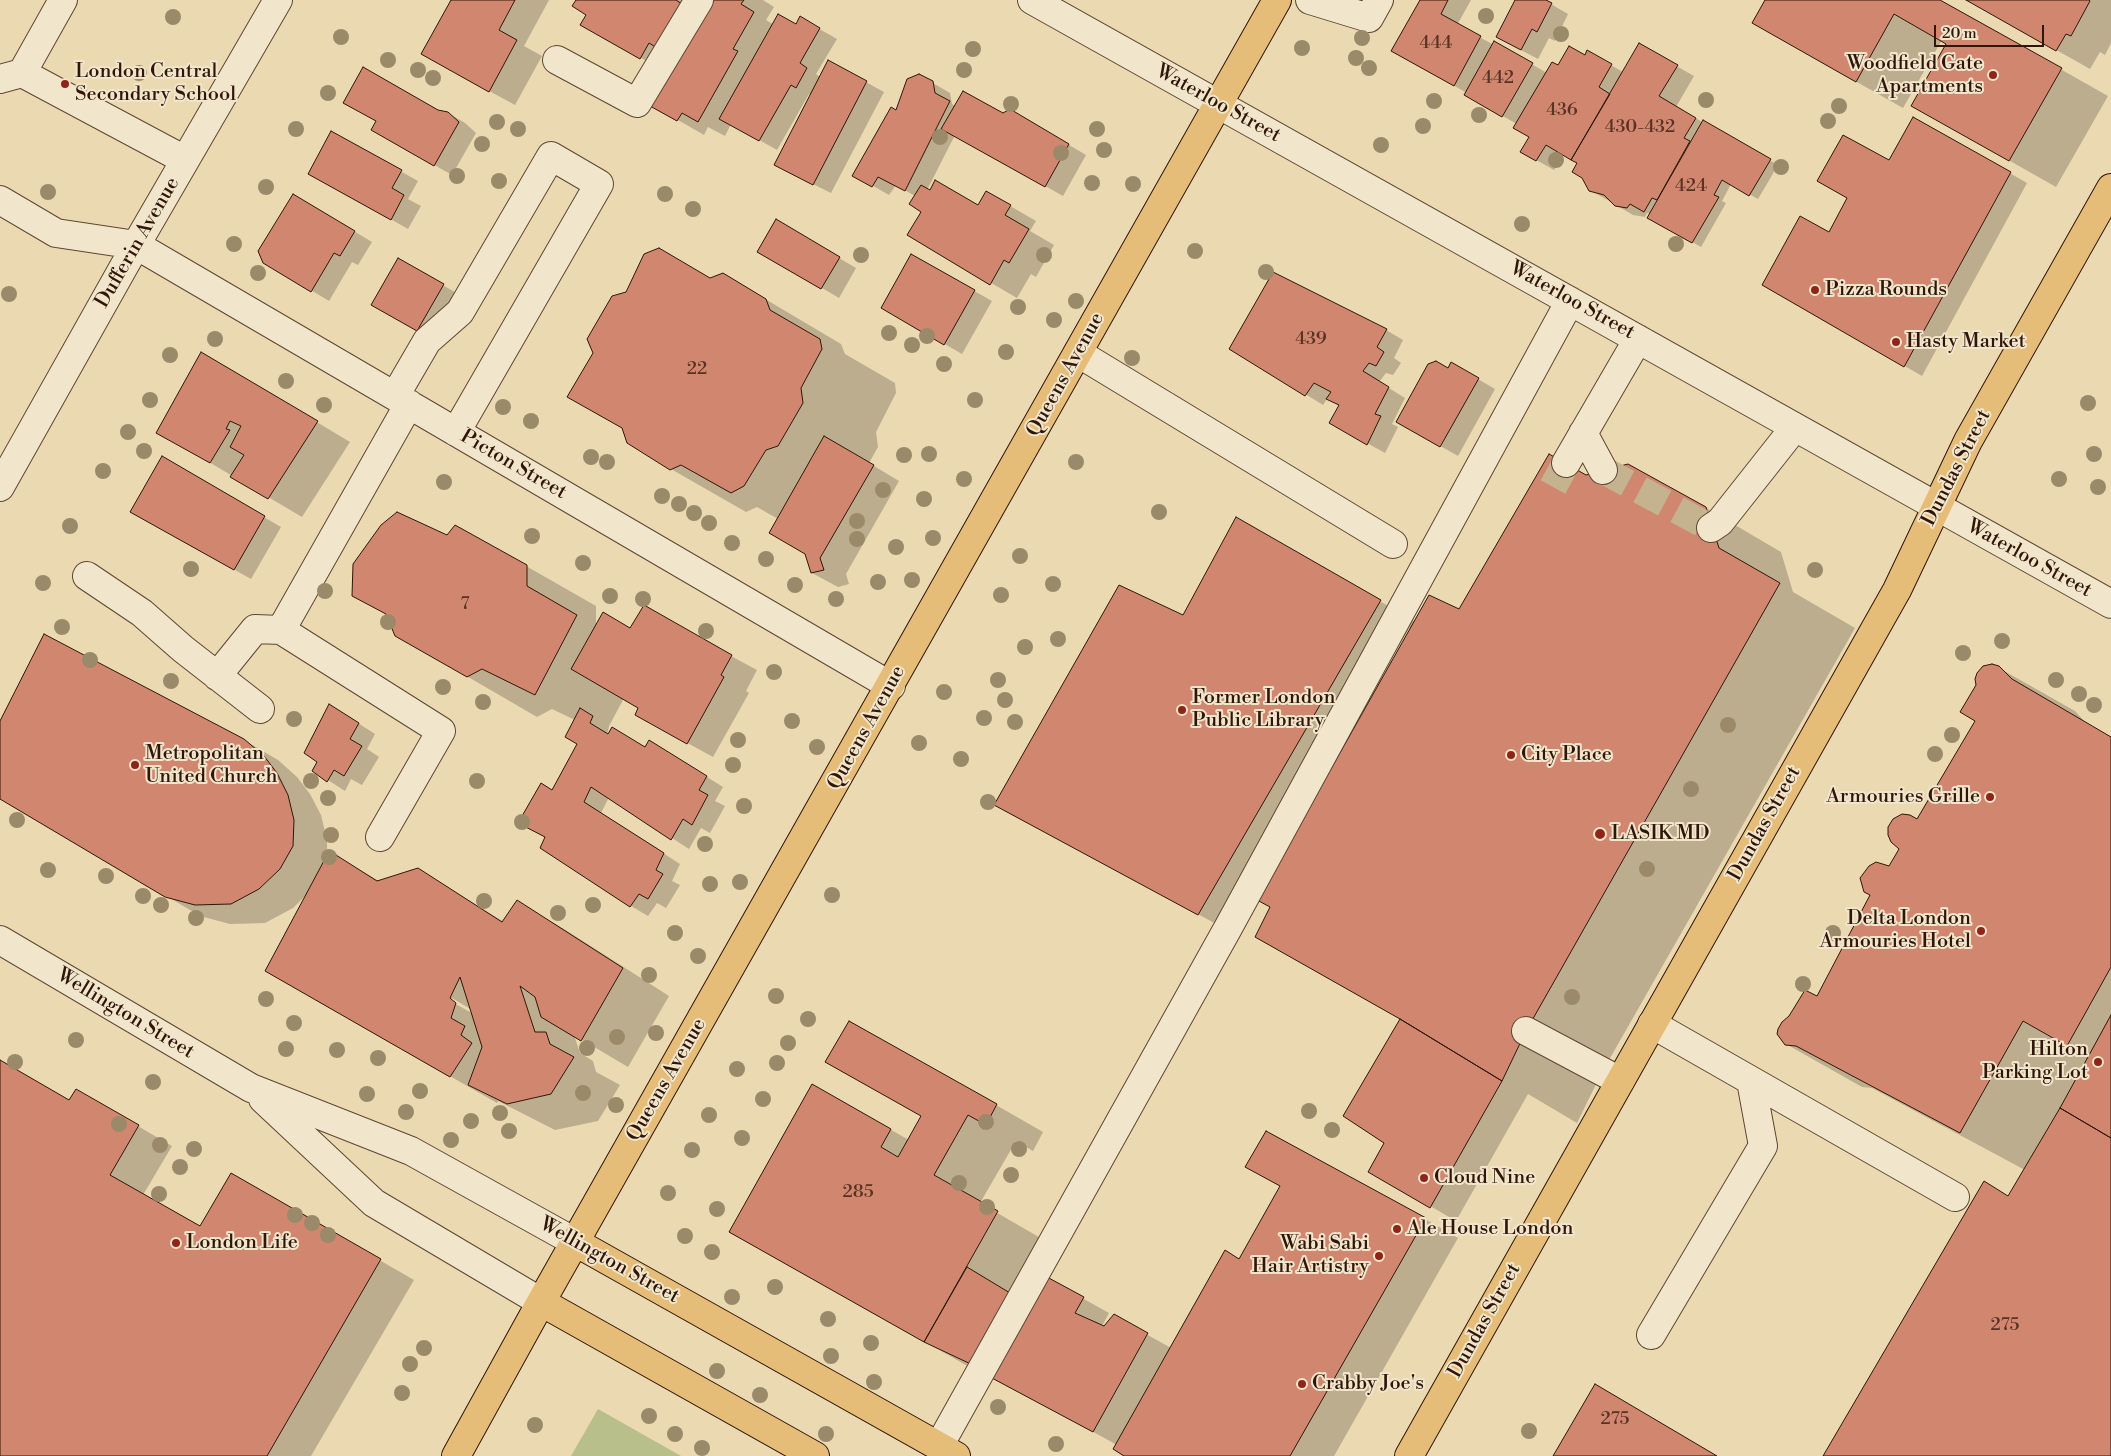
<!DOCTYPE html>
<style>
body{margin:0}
#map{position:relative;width:2111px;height:1456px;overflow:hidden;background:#ead9b1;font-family:"Libre Bodoni",serif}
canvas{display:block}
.scale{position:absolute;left:1934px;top:25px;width:110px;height:22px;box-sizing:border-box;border:2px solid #2f1608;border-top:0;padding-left:6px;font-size:15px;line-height:18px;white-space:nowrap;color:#2f1608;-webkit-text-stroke:4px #f1e6cc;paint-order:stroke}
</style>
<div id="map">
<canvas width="2111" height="1456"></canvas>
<div class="scale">20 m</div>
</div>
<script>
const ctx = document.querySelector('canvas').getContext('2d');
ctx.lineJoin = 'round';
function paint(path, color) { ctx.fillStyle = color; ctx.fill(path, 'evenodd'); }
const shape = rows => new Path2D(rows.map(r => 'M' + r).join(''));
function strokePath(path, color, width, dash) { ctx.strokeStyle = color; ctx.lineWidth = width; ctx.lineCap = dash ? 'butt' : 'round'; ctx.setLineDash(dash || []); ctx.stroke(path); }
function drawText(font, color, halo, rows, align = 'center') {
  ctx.font = font + ' "Libre Bodoni",serif'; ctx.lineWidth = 4; ctx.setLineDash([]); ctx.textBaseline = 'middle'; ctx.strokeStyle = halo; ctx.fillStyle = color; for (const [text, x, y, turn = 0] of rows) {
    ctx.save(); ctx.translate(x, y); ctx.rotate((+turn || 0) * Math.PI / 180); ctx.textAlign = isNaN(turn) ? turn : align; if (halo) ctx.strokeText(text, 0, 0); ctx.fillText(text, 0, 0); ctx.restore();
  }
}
paint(shape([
 [598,1409,681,1456,571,1456]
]), '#b8bf8a');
paint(shape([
 [453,0,549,0,524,46,542,56,515,105,449,69],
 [577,0,763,0,774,7,766,20,774,25,797,25,800,18,837,39,816,74,820,77,829,62,884,92,831,193,793,174,811,95,809,94,777,150,731,124,725,136,708,127,704,135,652,105,669,74,582,24,588,14],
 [1421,0,1471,0,1457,25,1494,45,1495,43,1547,73,1585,57,1588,52,1623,72,1639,45,1694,76,1676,107,1778,165,1758,199,1731,184,1722,201,1726,203,1701,247,1648,217,1650,214,1647,213,1645,217,1633,215,1590,190,1579,162,1564,154,1554,170,1522,152,1531,136,1517,124,1465,95,1467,93,1393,51],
 [1517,0,1544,0,1568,14,1555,41,1549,38,1538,59,1515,47],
 [1766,0,1938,0,2108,96,2056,187,1959,132,1948,44,1942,40,1903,108,1800,50],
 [1968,0,2111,0,2111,43,2105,55,2100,52,2090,69],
 [919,75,950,93,952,104,955,106,1003,114,1010,110,1086,155,1063,196,955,135,927,190,978,206,986,192,1036,221,1030,231,1054,245,1036,277,1031,274,1017,298,909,235,923,211,915,196,896,185,889,195,854,175],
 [438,111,448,113,465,123,476,133,452,175,373,130,377,121],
 [1914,118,2027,183,1922,376,1763,284,1829,233,1849,198,1889,162],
 [332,133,418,181,408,199,421,206,408,229,327,183],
 [310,205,372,242,358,265,352,262,329,301,264,262],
 [776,221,856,268,839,298,759,251],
 [912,256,992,301,962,354,882,308],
 [399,260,460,295,435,339,373,304],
 [723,274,841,344,845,354,895,383,896,393,876,432,878,447,869,463,899,481,846,574,849,584,838,587,812,573,806,553,778,519,757,507,746,512,671,469,709,279],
 [1386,330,1403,340,1394,358,1401,363,1393,375,1386,373,1379,382,1405,398,1392,424,1398,427,1385,453,1331,423,1340,406,1327,399,1323,405,1231,348],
 [1452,364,1495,389,1458,456,1398,422,1449,370],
 [235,373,350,442,302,517,158,432],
 [162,458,281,527,251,579,132,512],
 [1586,476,1706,508,1781,552,1793,592,1855,628,1601,1074,1577,1123,1528,1094,1456,1221,1370,1171,1386,1142,1402,1019,1412,628,1410,627,1233,933,995,805,1183,617,1237,519,1416,622,1459,611],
 [447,536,526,566,596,606,596,626,631,630,731,656,757,670,746,691,749,693,713,757,662,729,640,707,624,698,609,726,607,736,646,748,667,752,723,787,715,801,725,806,710,833,701,828,689,849,609,797,601,813,680,864,672,881,680,885,666,908,657,903,648,916,631,906,546,838,519,823,553,791,578,744,575,720,552,709,537,717,396,635],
 [1999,668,2075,711,2087,724,2111,738,2111,1456,1825,1456,2009,1197,2025,1170,1872,1088,1862,1087,1786,1044,1817,997,1889,868,1977,720],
 [347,716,375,734,367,749,379,757,362,785,351,779,345,791,314,771],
 [0,724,244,740,278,760,297,777,310,794,321,815,327,840,327,858,336,856,379,881,418,869,504,922,518,902,564,929,669,996,628,1067,574,1035,580,1053,593,1061,596,1072,620,1085,598,1121,555,1130,498,1101,497,1103,266,971,306,895,293,908,265,923,230,924,200,916,0,797],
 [452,998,472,1010,472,1013,450,1001],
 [0,1062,69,1102,76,1090,172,1146,143,1195,201,1228,232,1175,414,1280,311,1456,0,1456],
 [813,1086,909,1140,922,1116,996,1105,1043,1132,1033,1151,1016,1141,980,1203,1044,1240,1048,1279,1109,1313,1102,1326,1105,1328,1114,1316,1171,1348,1240,1260,1280,1186,1247,1167,1425,1219,1458,1238,1334,1456,1127,1456,1117,1445,992,1376,971,1368,778,1258]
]), '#0003');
const building = shape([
 [451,0,515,0,499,30,517,40,489,92,421,54,451,0],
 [576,0,676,0,682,4,657,48,649,43,640,59,580,25,586,15,572,6,576,0],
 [707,0,744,0,741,4,754,12,733,49,738,51,698,122,682,113,677,121,650,106,707,0],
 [1420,0,1448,0,1441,14,1481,36,1454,86,1391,51,1420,0],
 [1515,0,1546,0,1552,3,1537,32,1532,29,1521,50,1496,37,1515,0],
 [1765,0,1940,0,2062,68,2009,161,1911,106,1946,44,1894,14,1856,82,1752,23,1765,0],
 [1966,0,2089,0,2090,1,2071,36,2066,34,2056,51,1966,0],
 [778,14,796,24,800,16,820,28,800,63,807,68,796,88,791,85,759,141,719,119,778,14],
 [1494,41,1533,63,1502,117,1464,95,1494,41],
 [1639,43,1678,65,1659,96,1696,118,1684,138,1690,141,1657,200,1652,198,1644,212,1630,204,1627,208,1615,206,1604,195,1589,191,1582,178,1572,172,1577,163,1571,160,1639,43],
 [1569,46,1585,55,1587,50,1612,64,1599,87,1610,94,1571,160,1546,145,1536,161,1520,152,1529,137,1513,128,1552,62,1558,65,1569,46],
 [828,60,867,81,813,185,774,165,828,60],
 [363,67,438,110,448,112,459,122,434,166,371,130,376,121,343,103,363,67],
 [919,74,933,81,935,93,950,101,905,191,878,177,872,187,852,176,891,107,896,110,907,79,919,74],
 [963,91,1003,113,1010,109,1069,144,1045,187,941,129,963,91],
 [1913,117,2011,172,1904,367,1762,285,1800,216,1829,232,1847,198,1817,181,1843,135,1889,160,1913,117],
 [1703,120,1771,159,1749,196,1722,180,1714,195,1719,197,1692,243,1647,218,1703,120],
 [331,131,402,170,392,188,404,195,391,220,308,174,331,131],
 [935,180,978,205,986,191,1011,205,1005,215,1029,229,1009,263,1004,260,990,285,907,235,921,212,909,204,921,185,930,190,935,180],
 [293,194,355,231,340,256,334,253,311,292,263,263,258,251,293,194],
 [776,219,840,257,821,289,757,252,776,219],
 [659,248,710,278,723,273,766,299,770,310,820,339,822,349,801,388,803,403,778,446,766,450,744,486,731,493,681,465,670,470,627,443,622,428,567,397,593,353,587,339,612,296,626,292,644,254,659,248],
 [911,254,975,290,944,345,881,308,911,254],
 [398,258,444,284,417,331,371,305,398,258],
 [1273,272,1387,329,1377,347,1384,352,1376,366,1369,363,1363,371,1389,387,1375,414,1381,416,1367,445,1329,423,1339,405,1326,399,1331,392,1314,383,1305,396,1229,349,1273,272],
 [201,352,318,421,268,499,230,477,244,455,230,447,241,426,230,421,226,429,230,430,210,463,156,433,201,352],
 [1436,361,1448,368,1451,362,1479,378,1440,447,1396,422,1428,364,1436,361],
 [824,436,874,465,820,558,824,570,811,573,805,554,769,533,824,436],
 [1549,454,1586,475,1628,464,1706,507,1719,548,1780,583,1526,1031,1502,1081,1400,1019,1255,937,1270,907,1257,900,1429,595,1459,609,1549,454],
 [162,456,265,516,234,570,130,512,162,456],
 [397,512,447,535,455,525,527,565,527,586,577,615,535,695,482,669,467,677,395,636,386,614,352,596,353,564,381,525,397,512],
 [1236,517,1381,600,1198,915,994,805,1119,585,1183,615,1236,517],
 [644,605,732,655,721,675,724,677,687,744,635,715,638,708,571,669,603,612,630,628,644,605],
 [44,634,244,739,264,756,277,773,288,795,294,820,293,846,280,869,259,889,231,904,195,905,165,897,0,799,0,721,44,634],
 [1992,664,1999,666,2012,679,2111,737,2111,967,2067,1046,2023,1021,1960,1133,1796,1046,1785,1045,1777,1034,1778,1029,1782,1022,1789,1016,1805,990,1817,996,1870,895,1864,892,1860,878,1869,866,1876,862,1889,866,1899,849,1891,842,1888,835,1888,827,1893,819,1902,814,1910,815,1917,819,1975,721,1960,712,1976,685,1975,679,1977,673,1983,666,1992,664],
 [329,704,359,723,350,739,362,746,344,776,334,770,327,782,312,771,317,762,304,753,329,704],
 [580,708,593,716,590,723,608,734,612,727,645,747,649,740,707,776,699,790,708,795,692,825,683,819,671,840,591,787,584,802,664,853,656,870,663,874,648,899,639,894,630,907,540,848,545,837,518,823,541,783,552,790,577,744,565,737,580,708],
 [336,855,377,881,418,868,502,922,517,900,623,968,581,1041,541,1017,535,997,520,986,535,1032,546,1032,550,1044,574,1057,551,1094,507,1104,468,1085,482,1047,460,977,450,998,456,1003,451,1018,465,1026,461,1035,472,1043,450,1077,265,971,326,857,336,855],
 [2111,1015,2111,1138,2060,1108,2111,1015],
 [1400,1019,1502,1081,1430,1208,1368,1172,1384,1143,1343,1116,1400,1019],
 [849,1021,997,1104,986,1125,968,1115,934,1175,998,1211,924,1342,729,1232,812,1084,891,1129,881,1147,898,1157,921,1116,825,1062,849,1021],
 [0,1060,69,1100,76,1089,139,1125,110,1175,200,1226,231,1173,381,1259,267,1456,0,1456,0,1060],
 [2060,1108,2111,1138,2111,1456,1823,1456,1984,1181,2008,1196,2060,1108],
 [1266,1131,1426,1218,1290,1456,1124,1456,1113,1449,1225,1250,1239,1259,1280,1186,1245,1167,1266,1131],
 [967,1267,1015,1296,975,1366,924,1342,967,1267],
 [1047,1277,1084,1297,1075,1313,1104,1326,1114,1314,1148,1333,1093,1432,990,1377,1047,1277],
 [1595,1384,1717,1456,1553,1456,1595,1384]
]);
paint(building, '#d1866f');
strokePath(building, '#2f1608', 1);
strokePath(shape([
 [1603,470,1711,528],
 [1553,487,1566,463]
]), '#c5b28f', 28, [28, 14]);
const minor = shape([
 [1032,0,2111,604],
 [1310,0,1369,18,1379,0],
 [557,60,637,103,699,0],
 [22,73,63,0],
 [0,79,22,73,185,160],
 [0,200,56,233,136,245,891,686],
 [1078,353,1393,544],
 [395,396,427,341,460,312,551,156,599,184,456,432],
 [1583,433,1603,470],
 [1566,463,1638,339],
 [0,487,136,245,278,0],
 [1711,528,1720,522,1795,427],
 [87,576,142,613,183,649,260,709],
 [217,676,255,629,281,630],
 [380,837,441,731,281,630,409,404],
 [0,940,251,1088,411,1151,575,1242],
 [1652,1024,1955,1197],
 [1526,1031,1620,1081],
 [263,1099,374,1203,541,1302],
 [1651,1335,1763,1146,1751,1081],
 [939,1446,1228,928,1570,301]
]);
const major = shape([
 [575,1242,956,1456],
 [541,1302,815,1456],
 [456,1456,541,1302,1277,0],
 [1409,1456,1897,590,1968,441,2111,188]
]);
strokePath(minor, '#5e4732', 30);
strokePath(major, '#2f1608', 30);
strokePath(minor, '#f1e6cc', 28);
strokePath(major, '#e5bc78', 28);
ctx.fillStyle = '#9a8a6a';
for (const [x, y] of [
 [1486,16],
 [173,17],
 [1561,34],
 [341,37],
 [1362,38],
 [1302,48],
 [973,49],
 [1356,58],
 [388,60],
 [1369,68],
 [418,70],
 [964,70],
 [139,73],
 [433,78],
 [328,93],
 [1706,100],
 [1434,101],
 [1011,104],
 [1839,106],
 [1479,115],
 [1828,121],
 [497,122],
 [1423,126],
 [296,129],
 [518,129],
 [1097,129],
 [940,137],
 [482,144],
 [1381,145],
 [1104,150],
 [1061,153],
 [1556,160],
 [1781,167],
 [457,176],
 [499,181],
 [1092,183],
 [1133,184],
 [266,187],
 [48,192],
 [665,194],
 [693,209],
 [1522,224],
 [234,244],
 [1676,244],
 [1195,251],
 [861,255],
 [1044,255],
 [1266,272],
 [258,273],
 [9,294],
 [1076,301],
 [1018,307],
 [1054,320],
 [889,333],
 [927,336],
 [215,339],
 [912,345],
 [1006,352],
 [170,355],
 [1132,358],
 [944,364],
 [286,381],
 [150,400],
 [975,400],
 [2088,403],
 [324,405],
 [503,407],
 [531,421],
 [128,432],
 [144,451],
 [929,454],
 [2094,454],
 [904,455],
 [591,457],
 [607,462],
 [1076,462],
 [103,471],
 [964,479],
 [2059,479],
 [444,482],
 [2098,487],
 [883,490],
 [662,496],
 [924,499],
 [679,504],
 [1159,512],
 [694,513],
 [857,521],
 [709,523],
 [70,526],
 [532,536],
 [933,538],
 [857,539],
 [732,543],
 [896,547],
 [1020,556],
 [766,559],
 [583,563],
 [191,569],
 [1815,570],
 [912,580],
 [878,582],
 [43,583],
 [1053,584],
 [795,585],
 [325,591],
 [1001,595],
 [610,596],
 [643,599],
 [836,599],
 [388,622],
 [62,627],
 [706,631],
 [1058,639],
 [2002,641],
 [1025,647],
 [1963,653],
 [90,660],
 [774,672],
 [998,680],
 [2056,680],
 [171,681],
 [443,687],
 [944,692],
 [2079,694],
 [1005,700],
 [483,702],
 [2094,705],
 [984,718],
 [294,719],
 [792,721],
 [1015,722],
 [1728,725],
 [1952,735],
 [738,740],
 [919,743],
 [817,747],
 [1935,754],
 [961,759],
 [733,765],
 [311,781],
 [477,781],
 [1691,789],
 [328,798],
 [988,802],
 [744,806],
 [17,820],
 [522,822],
 [331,835],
 [705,844],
 [329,857],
 [1647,869],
 [48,870],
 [106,876],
 [740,882],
 [710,884],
 [832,895],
 [143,896],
 [484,901],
 [161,905],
 [593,905],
 [558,913],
 [196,918],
 [675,933],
 [1833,933],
 [698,956],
 [649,975],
 [1803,984],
 [776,996],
 [1572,997],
 [266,999],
 [808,1019],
 [294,1023],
 [656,1033],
 [617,1037],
 [76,1040],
 [788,1043],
 [587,1048],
 [286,1049],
 [337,1050],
 [378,1058],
 [15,1062],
 [777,1063],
 [737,1069],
 [153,1082],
 [420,1091],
 [583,1093],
 [367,1094],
 [763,1099],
 [616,1105],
 [1309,1111],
 [406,1112],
 [500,1113],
 [709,1115],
 [471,1121],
 [986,1122],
 [119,1124],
 [1332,1130],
 [509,1131],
 [742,1138],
 [451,1140],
 [160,1145],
 [194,1149],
 [1019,1149],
 [692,1150],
 [180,1167],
 [1011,1175],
 [959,1183],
 [668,1193],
 [159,1194],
 [987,1207],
 [717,1209],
 [295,1215],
 [312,1223],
 [328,1235],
 [685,1236],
 [712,1252],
 [775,1287],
 [732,1297],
 [828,1319],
 [871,1343],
 [424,1348],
 [831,1356],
 [410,1364],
 [717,1371],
 [874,1382],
 [402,1393],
 [760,1395],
 [998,1407],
 [649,1416],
 [535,1425],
 [1529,1431],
 [675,1434],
 [826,1434],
 [1056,1444],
 [702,1448]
]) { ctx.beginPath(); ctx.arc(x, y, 8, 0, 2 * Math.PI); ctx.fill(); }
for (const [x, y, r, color] of [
 [1993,75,5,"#8f2418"],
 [65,84,5,"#8f2418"],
 [1815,290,5,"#8f2418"],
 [1896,342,5,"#8f2418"],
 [1182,710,5,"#8f2418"],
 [1511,755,5,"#8f2418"],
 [135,765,5,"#8f2418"],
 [1990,797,5,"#8f2418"],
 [1600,834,6,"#8f2418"],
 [1981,931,5,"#8f2418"],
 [2098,1062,5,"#8f2418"],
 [1424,1178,5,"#8f2418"],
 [1397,1229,5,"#8f2418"],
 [176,1243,5,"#8f2418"],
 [1379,1256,5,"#8f2418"],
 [1302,1384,5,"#8f2418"]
]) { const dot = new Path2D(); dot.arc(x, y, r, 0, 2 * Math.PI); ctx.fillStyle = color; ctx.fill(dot); strokePath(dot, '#f1e6cc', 2); }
drawText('18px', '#583222', null, [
 ["444",1436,44],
 ["442",1498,79],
 ["436",1562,111],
 ["430-432",1640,128],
 ["424",1691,187],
 ["439",1311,340],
 ["22",697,370],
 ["7",465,605],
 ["285",858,1193],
 ["275",2005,1326],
 ["275",1615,1420]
]);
drawText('20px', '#2f1608', '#f1e6cc', [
 ["Woodfield Gate",1983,64,"right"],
 ["Apartments",1983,87,"right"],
 ["London Central",75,72],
 ["Secondary School",75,95],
 ["Pizza Rounds",1825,290],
 ["Hasty Market",1906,342],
 ["Former London",1192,698],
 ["Public Library",1192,721],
 ["Metropolitan",145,754],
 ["United Church",145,777],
 ["City Place",1521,755],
 ["Armouries Grille",1980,797,"right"],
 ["LASIK MD",1611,834],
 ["Delta London",1971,919,"right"],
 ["Armouries Hotel",1971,942,"right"],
 ["Hilton",2088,1050,"right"],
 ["Parking Lot",2088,1073,"right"],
 ["Cloud Nine",1434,1178],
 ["Ale House London",1407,1229],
 ["London Life",186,1243],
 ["Wabi Sabi",1369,1244,"right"],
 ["Hair Artistry",1369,1267,"right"],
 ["Crabby Joe's",1312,1384]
], 'left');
drawText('20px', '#2f1608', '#f1e6cc', [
 ["Waterloo Street",1218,104,29],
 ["Dufferin Avenue",138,243,-60],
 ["Waterloo Street",1572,301,29],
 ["Queens Avenue",1066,375,-61],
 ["Picton Street",513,465,30],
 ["Dundas Street",1957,468,-63],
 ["Waterloo Street",2029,559,29],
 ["Queens Avenue",867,728,-61],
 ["Dundas Street",1765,824,-61],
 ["Wellington Street",125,1014,31],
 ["Queens Avenue",667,1080,-60],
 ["Wellington Street",609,1261,29],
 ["Dundas Street",1485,1321,-61]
]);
</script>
